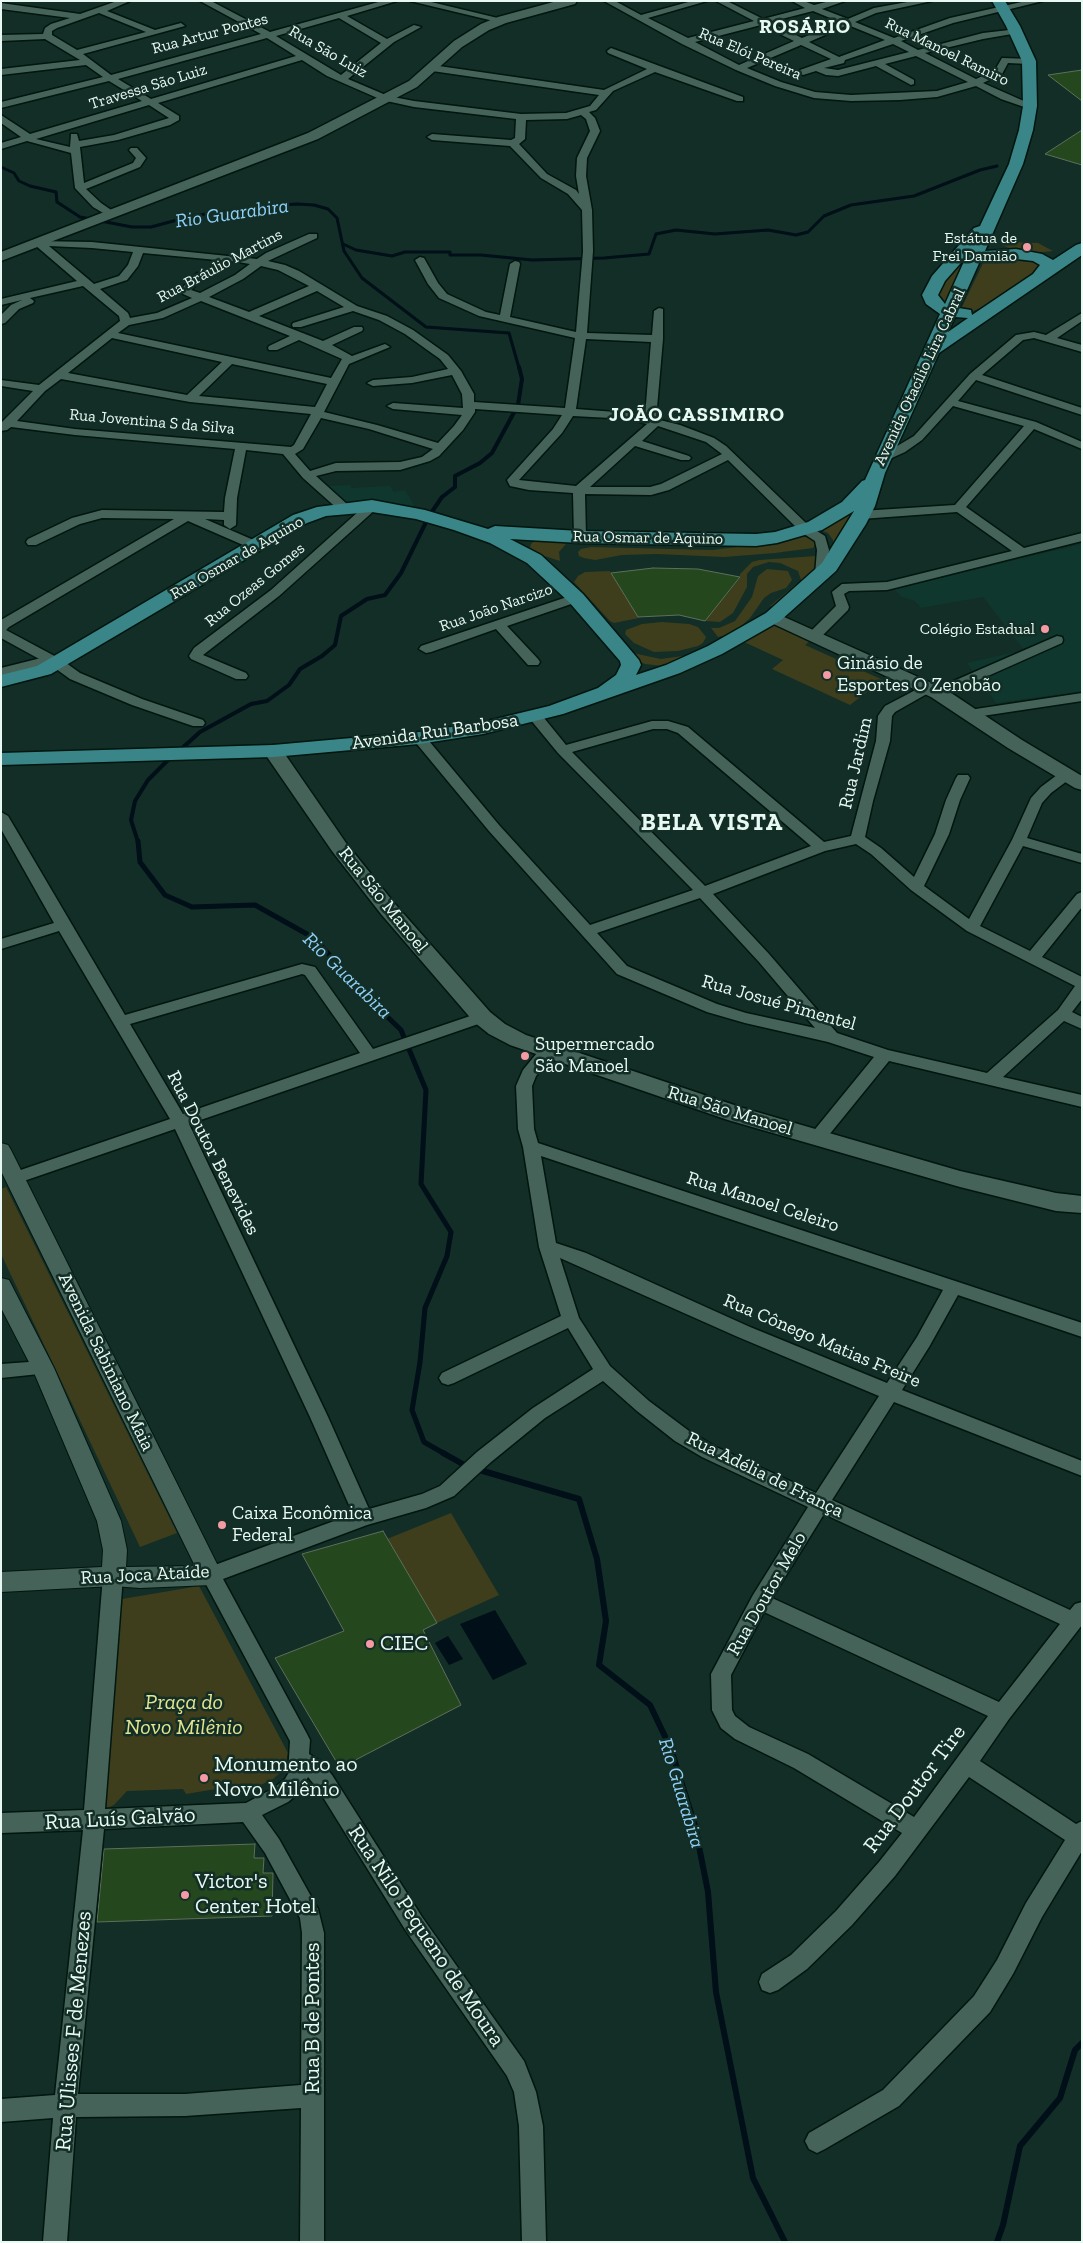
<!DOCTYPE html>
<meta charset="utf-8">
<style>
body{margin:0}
#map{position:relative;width:1083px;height:2243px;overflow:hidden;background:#122e26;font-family:"Zilla Slab",serif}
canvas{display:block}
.frame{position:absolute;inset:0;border:2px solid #e8f9f3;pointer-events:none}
</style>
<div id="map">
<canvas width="1083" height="2243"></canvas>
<div class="frame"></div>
</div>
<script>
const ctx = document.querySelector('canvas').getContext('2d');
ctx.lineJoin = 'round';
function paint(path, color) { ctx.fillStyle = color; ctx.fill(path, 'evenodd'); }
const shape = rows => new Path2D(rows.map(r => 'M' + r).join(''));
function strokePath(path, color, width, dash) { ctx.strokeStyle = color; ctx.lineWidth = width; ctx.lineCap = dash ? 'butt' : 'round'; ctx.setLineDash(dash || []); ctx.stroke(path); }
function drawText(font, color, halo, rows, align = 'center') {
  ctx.font = font + ' "Zilla Slab",serif'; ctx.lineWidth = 5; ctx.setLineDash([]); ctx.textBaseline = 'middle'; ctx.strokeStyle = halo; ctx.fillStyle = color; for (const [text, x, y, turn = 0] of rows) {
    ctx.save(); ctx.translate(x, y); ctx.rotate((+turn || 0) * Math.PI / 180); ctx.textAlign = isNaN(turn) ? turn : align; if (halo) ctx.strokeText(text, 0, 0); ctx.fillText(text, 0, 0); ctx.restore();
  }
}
paint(shape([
 [350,485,352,488,390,486,394,492,405,490,417,510,350,504,328,486],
 [1082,544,1082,691,996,703,967,663,1024,650,983,597,921,608,915,601,902,597,894,589]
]), '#10372d');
paint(shape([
 [1011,242,1038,243,1053,251,1035,253,1016,251,1002,245],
 [972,244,947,307,937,300,937,290],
 [986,257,1031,258,1045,266,989,305,970,312,960,311],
 [861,505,833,546,833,540,828,533,818,529],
 [801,536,811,538,815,542,815,545,813,548,775,553,724,557,657,554,622,555,595,560,584,558,579,556,578,552,581,549,591,547,712,550,771,543],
 [542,540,578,541,566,544,559,552,560,561,532,552,530,548,531,544,534,541],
 [816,556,817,570,793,594,773,606,770,606,801,580,798,571,780,563,769,562,753,567,747,574,747,587,733,613,720,622,705,621,740,578,740,574,752,562,759,560],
 [767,569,788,571,792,580,786,588,771,593,764,598,750,618,737,630,727,635,718,637,711,628,719,628,735,621,752,597,758,576],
 [610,571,611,573,639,618,614,623,610,621,574,582,578,576,585,572],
 [662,622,689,624,698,627,706,637,703,643,698,646,678,651,654,652,634,643,625,634,626,630,642,624],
 [774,623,811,640,805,645,883,680,850,705,772,669,783,660,744,642],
 [628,652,661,659,690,655,680,662,662,666,645,664,638,661],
 [6,1187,177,1533,140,1547,1,1254,1,1189],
 [451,1513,499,1595,437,1623,387,1539],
 [199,1586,288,1753,286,1762,282,1771,273,1779,236,1797,228,1787,186,1794,183,1789,127,1791,114,1805,107,1808,100,1807,122,1599]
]), '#3e3e1d');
paint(shape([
 [495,1610,527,1664,493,1680,460,1624],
 [448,1636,463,1659,449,1665,435,1643]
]), '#010f18');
strokePath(shape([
 [1,167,14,173,19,181,30,186,56,192,57,202,80,217,132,227,151,227,192,216,269,206,297,204,314,205,328,209,337,218,344,251,362,278,426,327,509,333,519,368],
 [343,244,356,250,392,256,405,252,450,252,450,255,481,255,532,260,604,258,649,254,656,234,676,230,715,234,768,230,796,235,808,232,824,216,851,205,914,196,980,170,997,166]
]), '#010f18', 3);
strokePath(shape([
 [179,751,200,732,251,704,267,701,289,685,300,669,322,656,335,645,341,616,367,599,385,595,401,573,429,516,442,497,455,487,455,476,480,463,492,453,518,405,522,379,519,367],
 [138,842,131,820,135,801,148,780,172,756]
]), '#010f18', 4);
strokePath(shape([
 [138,841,140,862,165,895,192,907,255,905,314,938,370,1000,401,1030,426,1090,421,1184,451,1232,447,1256,425,1308,420,1362,412,1410,424,1442,445,1454]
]), '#010f18', 5);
strokePath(shape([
 [443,1453,468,1467],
 [476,1469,579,1499,597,1559,606,1621,599,1665,650,1705,671,1749,695,1826,708,1892,716,1992,753,2178,785,2242],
 [997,2242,1003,2225,1020,2146,1060,2098,1075,2050,1082,2043]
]), '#010f18', 6);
const building = shape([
 [1082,70,1082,101,1048,75,1082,70],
 [1082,130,1082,165,1045,154,1082,130],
 [653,568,698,569,740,577,705,621,679,615,638,617,611,573,653,568],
 [383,1531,437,1623,423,1630,461,1705,340,1768,275,1658,344,1631,302,1554,383,1531],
 [255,1844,254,1858,264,1858,263,1873,273,1873,272,1916,97,1922,104,1849,255,1844]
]);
paint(building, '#24471e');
strokePath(building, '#5e6f5b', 1);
const minor = shape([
 [117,1,130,1,107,11,155,30,181,23,185,26,83,54,111,75,261,34,200,1,211,1,270,32,382,1,397,1,347,16,387,39,414,25,421,27,394,42,348,79,388,96,414,101,521,114,566,113,590,106,599,95,432,71,427,68,432,65,604,90,647,69,608,53,607,51,611,48,743,97,743,101,737,101,655,72,613,91,596,110,589,112,595,118,600,131,587,158,586,176,592,210,593,251,587,333,652,335,654,311,659,308,663,309,663,339,656,419,680,425,714,438,726,446,809,526,825,536,829,550,825,578,821,579,815,575,817,550,815,541,801,532,728,460,669,490,651,495,585,494,586,537,580,541,576,540,574,537,573,493,529,490,510,486,507,480,553,429,562,415,475,409,475,412,463,430,439,456,430,461,400,470,336,471,316,476,348,505,350,508,348,511,344,512,340,511,303,478,283,454,246,450,237,498,236,525,230,529,224,525,224,520,205,519,258,542,260,545,258,548,250,548,188,521,9,627,6,630,62,660,80,673,142,699,203,720,205,723,203,726,193,726,132,705,70,679,52,666,1,638,1,620,174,519,102,518,80,524,36,545,28,545,26,542,28,539,72,518,102,510,224,512,225,498,235,449,75,435,11,427,7,430,1,431,1,423,33,391,1,386,1,380,39,385,120,321,119,316,83,286,30,298,34,301,33,303,19,309,5,323,1,324,1,315,11,305,22,300,1,305,1,299,77,281,35,245,35,241,92,242,257,259,266,253,309,234,317,234,317,238,268,261,285,265,299,271,357,306,387,316,413,330,448,355,461,371,474,394,474,402,565,408,575,338,479,316,439,298,428,284,415,260,420,257,424,258,438,283,447,294,486,312,500,315,510,264,515,261,519,262,520,264,510,317,576,332,583,251,582,210,568,194,541,178,510,146,432,140,427,137,432,134,511,140,515,138,516,119,414,107,382,100,327,76,302,60,158,103,179,116,179,120,170,125,118,140,80,147,84,183,133,163,136,158,129,150,131,148,137,148,146,158,140,167,86,189,101,203,114,212,114,216,110,217,93,207,75,188,71,153,27,141,1,149,1,143,21,137,1,123,1,115,30,134,142,101,109,81,1,108,1,102,103,77,86,65,1,75,1,69,80,60,45,39,1,41,1,35,43,34,45,28,51,24,70,18,1,9,1,3,80,14,117,1],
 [99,13,146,32,77,50,52,35,52,31,57,28,99,13],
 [339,18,381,43,341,75,276,36,339,18],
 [267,38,296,56,151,99,118,79,267,38],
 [149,105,169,118,114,135,79,141,77,134,71,134,70,147,36,139,149,105],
 [581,115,586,119,590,131,577,158,576,176,579,194,576,190,547,174,519,144,525,139,526,120,567,119,581,115],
 [49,246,92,248,133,252,128,265,119,276,94,284,49,246],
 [143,253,238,262,250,264,235,275,200,293,191,290,206,275,205,273,197,273,180,290,183,294,192,298,157,313,130,318,128,313,100,289,127,280,138,266,143,253],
 [261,266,278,270,309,286,249,312,209,297,243,279,261,266],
 [317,291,344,307,293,323,292,325,293,327,301,327,353,311,379,320,405,334,440,359,448,369,412,377,373,380,367,383,373,386,412,383,452,375,462,394,463,408,393,403,387,406,393,409,462,415,454,426,438,443,377,425,324,412,349,364,390,347,385,344,352,356,332,345,362,331,363,329,362,327,354,327,323,341,259,316,317,291],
 [201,301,290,336,269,346,268,348,269,350,277,350,299,340,342,359,331,378,118,333,129,325,163,318,201,301],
 [112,338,222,362,187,395,68,373,112,338],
 [586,339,651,342,645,416,629,413,576,409,586,339],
 [232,364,327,384,315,407,199,396,232,364],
 [61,379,190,402,311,414,294,445,291,447,75,429,17,421,45,391,61,379],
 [573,416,629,419,647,424,576,486,519,480,562,433,573,416],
 [321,418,369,429,433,449,422,457,400,462,336,463,310,471,295,454,303,449,321,418],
 [658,426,706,442,722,454,661,484,650,487,590,487,635,446,681,460,689,460,691,458,689,456,642,441,658,426],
 [410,1,427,1,506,20,502,23,410,1],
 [604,1,615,1,641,15,692,1,707,1,648,18,688,38,754,21,716,1,727,1,763,19,805,8,792,1,804,1,814,5,830,1,845,1,822,9,848,19,874,8,913,1,932,1,876,13,855,22,894,38,950,18,1026,1,1043,1,953,23,901,41,918,50,983,33,1018,29,1018,33,983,39,925,53,976,79,995,70,1002,58,1032,59,1032,63,1029,64,1008,63,1002,74,983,83,1035,106,1030,109,1027,108,1001,99,976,86,937,97,900,100,851,101,814,98,775,86,736,70,682,44,604,1],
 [813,11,840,22,802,38,770,22,813,11],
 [761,25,794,41,739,65,695,42,761,25],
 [848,25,885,40,839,57,809,42,848,25],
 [893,44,909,52,838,70,824,68,844,63,845,60,893,44],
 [801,45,831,59,800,70,798,72,803,75,816,71,826,75,838,76,876,66,911,85,914,84,914,80,885,64,916,56,968,82,937,91,851,95,815,92,781,82,747,68,801,45],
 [1082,313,1082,321,1057,338,1082,345,1082,352,1034,338,1023,340,982,375,1082,408,1082,415,976,380,958,401,1036,422,1082,442,1082,449,1034,429,966,507,1024,548,1082,533,1082,541,887,590,849,591,844,594,849,607,848,610,819,639,809,639,808,636,809,633,836,606,832,592,842,584,887,582,1012,551,957,512,861,519,855,515,861,511,955,505,1024,426,953,406,922,440,905,452,883,462,877,458,914,436,970,374,1016,335,1034,332,1046,335,1082,313],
 [372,502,378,506,376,509,279,596,203,655,246,673,248,676,246,679,236,679,191,659,189,656,194,648,271,590,368,503,372,502],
 [576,594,580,595,582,598,580,601,507,626,538,659,540,662,538,665,528,665,496,629,431,652,426,653,419,649,421,646,576,594],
 [1057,636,1062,637,1063,640,1062,643,943,696,933,696,931,693,933,690,1057,636],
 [927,684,934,688,932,691,895,712,892,716,890,741,873,801,865,837,881,848,914,877,935,834,946,800,956,778,958,775,968,775,970,778,960,800,949,834,924,886,969,919,1012,840,1031,798,1041,787,1061,772,1071,772,1073,775,1071,778,1051,793,1042,803,1027,838,1082,854,1082,863,1023,846,980,926,1030,951,1077,894,1082,892,1082,907,1042,957,1082,977,1082,999,1072,1012,1082,1017,1082,1029,1064,1021,1003,1077,1082,1095,1082,1107,889,1061,824,1141,818,1143,812,1141,810,1137,812,1133,874,1057,828,1042,745,1023,707,1012,617,974,489,831,412,738,414,735,424,735,499,825,590,925,693,890,558,753,530,719,528,716,530,713,540,713,566,745,652,721,668,721,688,727,824,842,851,836,876,741,878,716,885,706,927,684],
 [653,729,667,729,678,733,811,846,705,886,572,752,653,729],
 [856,844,871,854,911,890,967,931,1075,986,1058,1010,987,1073,888,1050,837,1033,769,954,713,894,825,851,856,844],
 [700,898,759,962,815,1028,746,1013,717,1004,627,966,597,933,700,898],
 [1082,693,1082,701,969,718,962,714,969,710,1082,693],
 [1,812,8,816,125,1015,302,964,315,967,373,1049,482,1012,487,1013,490,1017,487,1021,189,1124,328,1417,369,1509,422,1494,440,1486,477,1452,533,1408,593,1369,568,1328,454,1383,448,1385,442,1383,439,1378,442,1373,561,1316,539,1247,523,1147,518,1129,516,1086,523,1070,542,1047,548,1046,554,1047,556,1051,536,1076,532,1086,534,1129,538,1143,1082,1323,1082,1337,958,1295,929,1347,902,1390,1082,1461,1082,1476,894,1402,832,1500,1070,1610,1075,1604,1082,1602,1082,1625,1009,1719,980,1761,1076,1824,1082,1821,1082,1851,1042,1917,1013,1974,990,2012,899,2106,825,2149,817,2153,809,2149,805,2141,809,2133,883,2090,974,1996,997,1960,1026,1903,1065,1840,969,1777,895,1876,852,1925,807,1969,778,1990,770,1993,762,1990,759,1982,762,1974,791,1955,836,1911,879,1862,902,1833,794,1768,735,1739,721,1728,712,1710,711,1674,753,1595,808,1507,702,1457,675,1441,637,1411,603,1381,545,1418,491,1462,454,1496,426,1508,367,1525,223,1579,307,1734,310,1740,309,1754,320,1761,332,1775,422,1917,524,2061,536,2092,543,2126,546,2242,522,2242,519,2126,514,2092,507,2076,406,1931,318,1789,308,1777,299,1793,288,1802,262,1815,279,1839,318,1909,324,1933,324,2242,300,2242,301,2108,185,2116,76,2117,67,2242,43,2242,53,2118,1,2122,1,2099,55,2095,83,1830,1,1833,1,1813,84,1810,103,1576,106,1570,113,1568,120,1570,123,1576,105,1809,246,1803,274,1788,285,1779,288,1774,290,1741,201,1575,204,1569,353,1514,310,1417,175,1129,15,1184,9,1182,7,1178,9,1174,170,1119,59,931,1,949,1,939,54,923,1,829,1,812],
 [302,974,305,975,360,1053,183,1114,130,1024,302,974],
 [541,1156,943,1290,917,1337,887,1383,750,1327,586,1253,556,1243,541,1156],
 [560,1258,738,1337,879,1396,816,1493,716,1447,689,1431,649,1401,610,1366,579,1318,560,1258],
 [824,1514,1060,1624,999,1702,772,1598,824,1514],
 [764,1612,988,1716,914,1817,808,1754,749,1727,735,1716,732,1710,731,1675,764,1612],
 [243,1822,265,1853,300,1918,302,1933,301,2085,185,2094,78,2094,104,1829,243,1822],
 [43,1361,49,1363,52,1368,49,1373,1,1378,1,1364,43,1361]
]);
const tertiary = shape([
 [1,1143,8,1145,11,1150,219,1568,223,1575,219,1582,211,1585,140,1588,113,1586,1,1592,1,1572,102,1567,103,1550,97,1521,32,1368,1,1308,1,1278,9,1280,54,1368,121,1521,127,1550,126,1567,195,1566,1,1171,1,1143]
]);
const secondary = shape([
 [557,1,577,1,575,4,506,23,489,30,462,47,417,87,318,139,1,261,1,252,308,133,409,81,454,41,481,24,498,17,557,1],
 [773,612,945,689,1022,740,1082,776,1082,790,1075,788,1008,748,931,697,767,621,764,617,767,613,773,612],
 [41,658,57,658,63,659,66,663,63,667,42,668,1,679,1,668,41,658],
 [273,745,280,747,346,843,395,904,490,1012,505,1024,526,1035,743,1108,960,1171,1056,1193,1082,1196,1082,1213,1056,1211,960,1187,728,1120,510,1045,489,1034,474,1022,381,914,332,851,263,751,266,747,273,745]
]);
const primary = shape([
 [992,1,1005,1,1020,26,1036,61,1037,106,1033,130,1023,164,985,251,1016,249,1042,254,1053,260,1076,245,1082,243,1082,255,939,353,885,473,875,506,866,524,836,571,780,621,722,654,680,673,563,714,483,734,419,744,273,757,1,765,1,753,273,745,419,732,483,722,549,706,598,688,616,675,621,665,620,661,569,602,527,563,490,543,454,530,416,519,372,512,326,516,307,523,51,674,1,687,1,675,37,666,293,515,317,507,372,500,425,510,488,529,495,526,580,531,756,534,775,532,808,522,842,502,862,481,865,480,940,314,926,304,922,295,932,276,974,228,980,226,1009,164,1019,130,1023,106,1022,61,1006,26,992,1],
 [966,257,945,304,938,295,945,281,966,257],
 [1016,259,1033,261,1040,265,1033,274,972,315,971,310,959,308,980,261,1016,259],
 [955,317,968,318,948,332,955,317],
 [854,511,822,563,766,613,708,646,666,665,636,675,641,665,639,660,583,594,541,555,510,539,580,543,756,546,777,543,822,530,854,511]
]);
strokePath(minor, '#00160f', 3);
strokePath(tertiary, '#00160f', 2);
strokePath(secondary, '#00160f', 3);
strokePath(primary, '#00160f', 3);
paint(minor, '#46635a');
paint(tertiary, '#46635a');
paint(secondary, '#46635a');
paint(primary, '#3a8587');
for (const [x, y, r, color] of [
 [1027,247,5,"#f49aa3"],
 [1045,629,5,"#f49aa3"],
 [827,675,5,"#f49aa3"],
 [525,1056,5,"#f49aa3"],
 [222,1525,5,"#f49aa3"],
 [370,1644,5,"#f49aa3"],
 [204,1778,5,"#f49aa3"],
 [185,1895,5,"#f49aa3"]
]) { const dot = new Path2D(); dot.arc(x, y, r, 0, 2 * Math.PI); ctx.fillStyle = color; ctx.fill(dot); strokePath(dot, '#122e26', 2); }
drawText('16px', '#e8f9f3', '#122e26', [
 ["Rua Artur Pontes",210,34,-15],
 ["Rua São Luiz",328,52,30],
 ["Rua Manoel Ramiro",947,52,26],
 ["Rua Elói Pereira",750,54,23],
 ["Travessa São Luiz",148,87,-17],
 ["Rua Bráulio Martins",220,266,-28],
 ["Avenida Otacílio Lira Cabral",920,377,-65],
 ["Rua Joventina S da Silva",152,422,5],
 ["Rua Osmar de Aquino",648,538,1],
 ["Rua Osmar de Aquino",237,558,-30],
 ["Rua Ozeas Gomes",255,585,-39],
 ["Rua João Narcizo",496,608,-19]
]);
drawText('16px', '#e8f9f3', '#122e26', [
 ["Estátua de",1017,238],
 ["Frei Damião",1017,256],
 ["Colégio Estadual",1035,629]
], 'right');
drawText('19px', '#e8f9f3', '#122e26', [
 ["Ginásio de",837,664],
 ["Esportes O Zenobão",837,686],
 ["Supermercado",535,1045],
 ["São Manoel",535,1067],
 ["Caixa Econômica",232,1514],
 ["Federal",232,1536]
], 'left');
drawText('19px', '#e8f9f3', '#122e26', [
 ["Avenida Rui Barbosa",435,732,-8],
 ["Rua Jardim",856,763,-77],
 ["Rua São Manoel",383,900,51],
 ["Rua Josué Pimentel",779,1003,16],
 ["Rua São Manoel",730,1111,17],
 ["Rua Doutor Benevides",213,1153,63],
 ["Rua Manoel Celeiro",763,1202,18],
 ["Rua Cônego Matias Freire",822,1341,23],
 ["Avenida Sabiniano Maia",106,1362,64],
 ["Rua Adélia de França",765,1475,26],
 ["Rua Joca Ataíde",145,1575,-3],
 ["Rua Doutor Melo",767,1594,-60]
]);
ctx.letterSpacing = '1px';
drawText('bold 20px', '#e8f9f3', '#122e26', [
 ["ROSÁRIO",805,27],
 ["JOÃO CASSIMIRO",697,415]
]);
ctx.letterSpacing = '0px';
drawText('italic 20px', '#8fd0f8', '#122e26', [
 ["Rio Guarabira",232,214,-8],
 ["Rio Guarabira",347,976,44],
 ["Rio Guarabira",681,1793,73]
]);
drawText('22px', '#e8f9f3', '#122e26', [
 ["CIEC",380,1644],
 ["Monumento ao",214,1765],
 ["Novo Milênio",214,1790],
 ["Victor's",195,1882],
 ["Center Hotel",195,1907]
], 'left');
drawText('italic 22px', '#e4e48e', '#122e26', [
 ["Praça do",184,1703],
 ["Novo Milênio",184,1728]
]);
drawText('22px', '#e8f9f3', '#122e26', [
 ["Rua Doutor Tire",915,1789,-53],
 ["Rua Luís Galvão",120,1819,-3],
 ["Rua Nilo Pequeno de Moura",426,1936,56],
 ["Rua B de Pontes",313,2018,-90],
 ["Rua Ulisses F de Menezes",74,2031,-85]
]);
ctx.letterSpacing = '1px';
drawText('bold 24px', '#e8f9f3', '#122e26', [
 ["BELA VISTA",712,823]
]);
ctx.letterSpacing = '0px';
</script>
